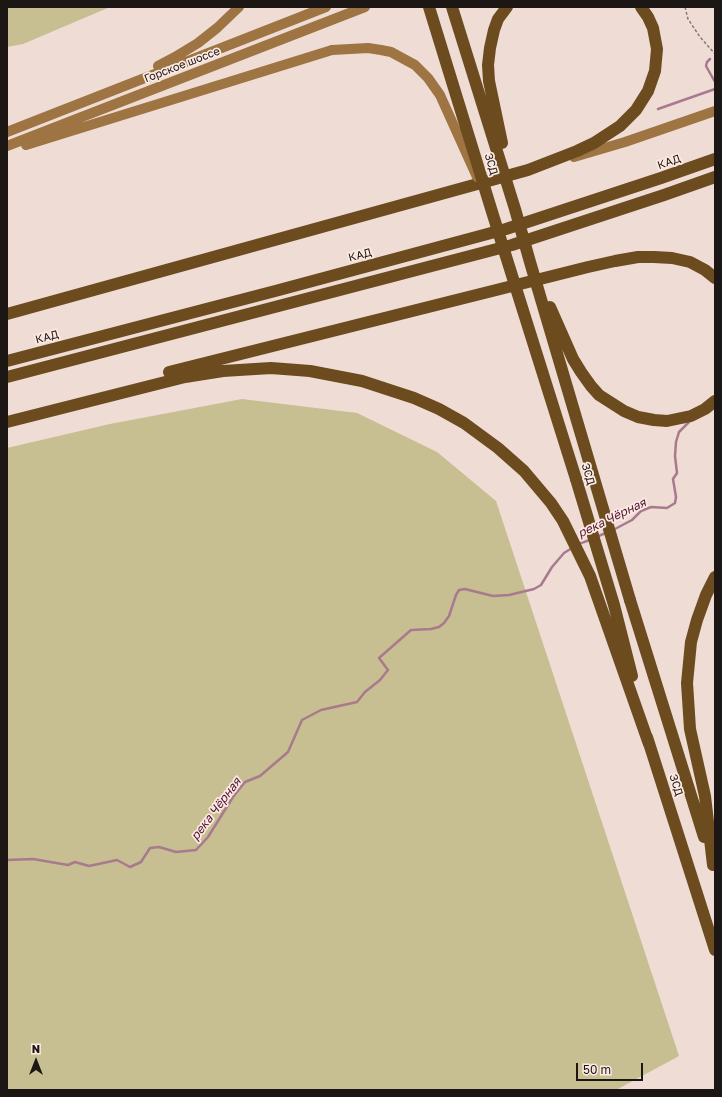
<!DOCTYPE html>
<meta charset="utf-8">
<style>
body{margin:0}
#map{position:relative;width:722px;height:1097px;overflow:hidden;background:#eedcd5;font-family:"Golos Text",sans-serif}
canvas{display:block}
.frame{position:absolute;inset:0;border:8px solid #1c1614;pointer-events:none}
.north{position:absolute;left:16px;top:1041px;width:40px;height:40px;-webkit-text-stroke:3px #fceae2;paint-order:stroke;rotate:0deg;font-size:11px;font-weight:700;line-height:16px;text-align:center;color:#1c1614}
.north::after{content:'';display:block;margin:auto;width:14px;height:18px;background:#1c1614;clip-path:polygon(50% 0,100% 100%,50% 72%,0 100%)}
.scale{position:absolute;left:576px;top:1063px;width:67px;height:18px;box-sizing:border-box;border:2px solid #1c1614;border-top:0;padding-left:5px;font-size:12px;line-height:14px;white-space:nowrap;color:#1c1614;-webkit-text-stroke:3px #fceae2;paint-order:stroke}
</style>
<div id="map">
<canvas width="722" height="1097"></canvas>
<div class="frame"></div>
<div class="north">N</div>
<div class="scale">50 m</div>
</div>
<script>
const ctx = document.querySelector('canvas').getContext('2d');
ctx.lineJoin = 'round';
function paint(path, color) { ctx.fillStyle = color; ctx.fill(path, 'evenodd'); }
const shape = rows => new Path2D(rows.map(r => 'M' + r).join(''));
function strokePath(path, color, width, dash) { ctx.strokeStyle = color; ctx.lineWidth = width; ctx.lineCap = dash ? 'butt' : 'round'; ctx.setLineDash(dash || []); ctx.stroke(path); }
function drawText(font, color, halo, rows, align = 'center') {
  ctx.font = font + ' "Golos Text",sans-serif'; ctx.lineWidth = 3.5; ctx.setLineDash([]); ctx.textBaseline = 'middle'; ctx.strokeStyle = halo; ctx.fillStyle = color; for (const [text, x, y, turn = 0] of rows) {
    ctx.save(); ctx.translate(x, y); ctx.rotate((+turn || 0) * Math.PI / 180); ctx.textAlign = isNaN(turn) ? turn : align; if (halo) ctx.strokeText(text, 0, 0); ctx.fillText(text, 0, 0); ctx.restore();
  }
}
paint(shape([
 [7,7,110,7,23,44,7,47],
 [242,399,357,413,437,452,496,501,679,1056,616,1090,7,1090,7,448,110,424]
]), '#c7be92');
strokePath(shape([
 [710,59,707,62,706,66,715,82],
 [658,109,715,89],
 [613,530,632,520,641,511,651,507,667,508,675,503,676,497,673,479,677,473,675,456,676,442,679,432,690,421],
 [596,537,606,533],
 [578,544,590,540],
 [7,860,33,859,68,865,75,862,89,866,117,860,130,867,141,862,150,848,159,847,176,852,196,850,208,837,233,797,245,782,260,776,288,752,302,720,321,710,357,702,365,692,380,680,388,670,379,658,411,630,431,629,439,627,444,623,449,616,456,595,459,590,465,589,493,596,509,595,534,589,541,585,552,567,564,553,572,548]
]), '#a97a8e', 2.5);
strokePath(shape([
 [685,7,688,19,700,37,715,54]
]), '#877b76', 1.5, [3, 2]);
strokePath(shape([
 [158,66,175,57,198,43,217,28,239,7],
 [7,132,326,7],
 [26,145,332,50],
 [7,146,365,7],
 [574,157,625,142,715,111]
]), '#9d7442', 10);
strokePath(shape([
 [7,314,528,170,577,151,594,143,620,126,636,110,648,91,655,71,657,49,653,28,648,17,641,7],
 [7,361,279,290,506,229,661,178,715,159],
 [169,372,588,267,615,261,638,257,654,257,672,258,690,262,705,270,715,278],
 [7,377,512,245,664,195,715,177],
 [7,422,185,377,223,371,271,368,310,371,362,381,414,398,439,409,464,423,498,448,524,471,551,503,563,521,590,576,649,744],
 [576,479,614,605,632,676],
 [630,600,704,837],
 [647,737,715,950],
 [713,865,705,796,690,729,687,683,691,642,697,620,706,595,715,577]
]), '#6c4b1f', 12);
strokePath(shape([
 [332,50,368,48,381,50,391,52,415,65,428,78,440,95,477,177]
]), '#9d7442', 10);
strokePath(shape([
 [429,7,493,215,576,479],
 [452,7,515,209,530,262,630,600],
 [502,143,489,81,488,65,490,48,494,30,498,19,507,7],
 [550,307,573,359,581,372,591,386,599,395,624,411,638,417,654,420,667,421,691,416,705,409,715,401]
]), '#6c4b1f', 12);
drawText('11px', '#1c1614', '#fceae2', [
 ["Горское шоссе",182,65,-21],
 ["КАД",669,162,-19],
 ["ЗСД",491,164,73],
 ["КАД",360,255,-15],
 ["КАД",47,337,-15],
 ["ЗСД",588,474,73],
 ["ЗСД",676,785,72]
]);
drawText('italic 12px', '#501635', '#fceae2', [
 ["река Чёрная",612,518,-26],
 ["река Чёрная",216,809,-53]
]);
</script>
